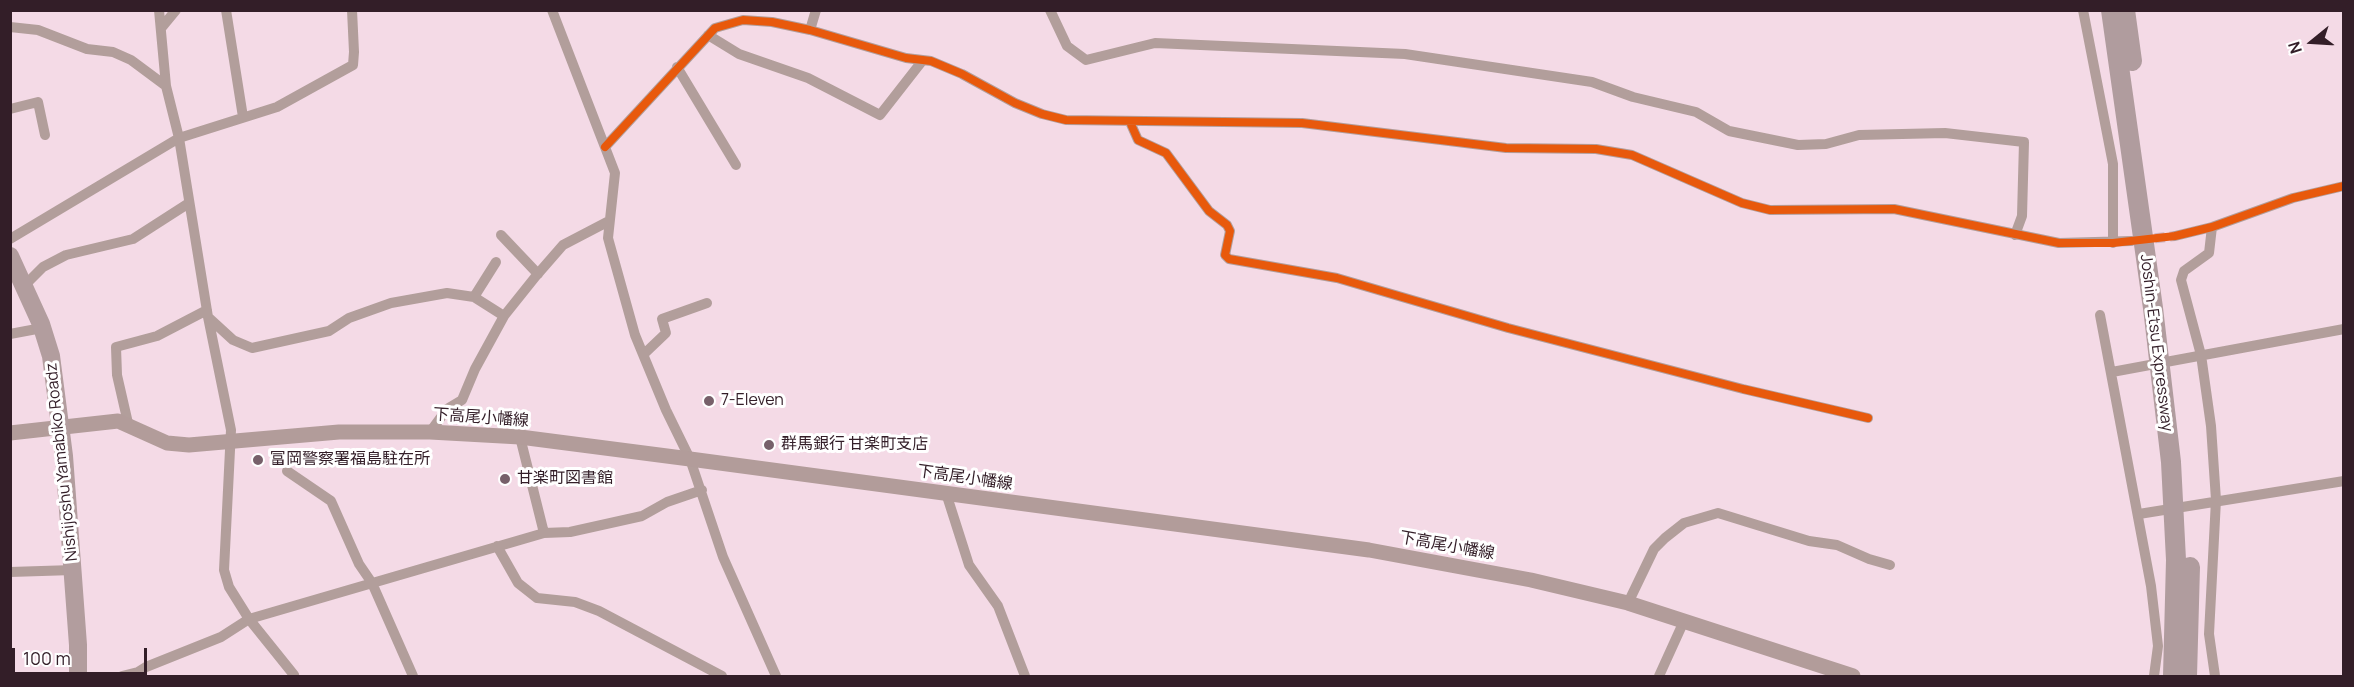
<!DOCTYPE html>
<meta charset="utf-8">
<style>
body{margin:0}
#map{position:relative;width:2354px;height:687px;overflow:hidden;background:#f4dae6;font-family:Manrope,sans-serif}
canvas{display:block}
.frame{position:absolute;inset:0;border:12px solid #331e28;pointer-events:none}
.north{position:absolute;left:2282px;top:12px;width:60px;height:60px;-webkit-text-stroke:4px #fff;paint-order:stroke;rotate:252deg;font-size:16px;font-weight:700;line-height:24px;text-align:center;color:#331e28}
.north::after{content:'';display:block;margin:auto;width:21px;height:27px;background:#331e28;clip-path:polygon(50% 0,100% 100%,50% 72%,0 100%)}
.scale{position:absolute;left:12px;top:648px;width:135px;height:27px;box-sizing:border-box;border:3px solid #331e28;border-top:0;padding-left:8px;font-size:18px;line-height:21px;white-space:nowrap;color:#331e28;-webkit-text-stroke:4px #fff;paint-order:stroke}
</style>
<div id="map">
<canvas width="2354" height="687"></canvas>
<div class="frame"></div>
<div class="north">N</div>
<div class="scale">100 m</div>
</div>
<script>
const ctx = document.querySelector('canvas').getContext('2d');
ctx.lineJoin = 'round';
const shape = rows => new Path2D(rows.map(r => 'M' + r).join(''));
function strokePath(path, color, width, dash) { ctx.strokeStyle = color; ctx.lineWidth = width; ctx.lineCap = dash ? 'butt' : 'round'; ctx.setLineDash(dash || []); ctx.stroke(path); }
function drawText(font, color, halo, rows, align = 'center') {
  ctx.font = font + ' Manrope,"Noto Sans JP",sans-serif'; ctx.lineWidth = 6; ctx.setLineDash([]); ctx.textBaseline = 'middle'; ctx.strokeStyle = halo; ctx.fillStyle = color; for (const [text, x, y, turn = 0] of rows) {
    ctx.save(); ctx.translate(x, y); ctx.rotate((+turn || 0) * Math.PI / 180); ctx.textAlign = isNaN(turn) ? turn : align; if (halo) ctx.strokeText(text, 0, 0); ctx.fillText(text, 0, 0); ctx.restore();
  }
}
strokePath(shape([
 [2140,240,2175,236]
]), '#cdb4c0', 10, [10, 5]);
strokePath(shape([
 [159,10,166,86,179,138,208,317,231,430,224,570,229,587,249,619,294,675,293,676],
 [226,10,243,117],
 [552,10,615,173,608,238,635,335,666,410,690,459,723,557,776,676],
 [1050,10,1067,46,1086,60,1155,43,1405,54,1592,82,1633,97,1696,112,1729,131,1798,145,1826,144,1859,135,1945,133,2024,142,2022,216,2015,235],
 [2083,10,2113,164,2113,243],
 [10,27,38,30,87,49,113,52,131,60,166,86],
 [162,27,176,10],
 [810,30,816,10],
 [708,35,739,54,808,78,880,115,923,60],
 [677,67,736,165],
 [10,109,38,102,45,135],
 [1130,122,1138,140,1166,153,1209,211,1227,225,1230,231,1225,255,1229,259,1337,278,1508,328,1743,389,1868,418],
 [605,147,715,28,743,20,772,22,810,30,906,58,931,61,962,74,1015,103,1042,114,1066,120,1302,123,1506,148,1596,149,1632,155,1742,203,1770,210,1894,209,2059,243,2131,241],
 [2212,227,2209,253,2184,271,2181,280,2201,355,2211,426,2216,500,2209,634,2215,676],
 [501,235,538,274],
 [2175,236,2212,227,2293,198,2344,186],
 [10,239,179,138,277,107,353,65,354,52,352,10],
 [24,286,43,267,66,255,133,239,189,203],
 [474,297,496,262],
 [2100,315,2151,586,2158,646,2154,676],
 [209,318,233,340,252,348,329,331,349,318,391,303,447,293,474,297,504,316],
 [10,334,42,328],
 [644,354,666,333,662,319,707,303],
 [2112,372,2344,329],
 [128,423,117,375,116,347,157,336,207,310],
 [430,432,447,409,462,400,475,369,504,316,536,276,563,245,609,221],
 [520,437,544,533],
 [287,471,331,501,359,564,372,583,413,676],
 [946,493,969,565,998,606,1025,676],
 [2139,514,2344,481],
 [497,546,518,583,537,598,575,602,599,611,722,676],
 [10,572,73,570],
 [1628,603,1654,549,1665,538,1684,523,1718,513,1809,541,1837,545,1869,559,1890,565],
 [122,676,138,672,146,667,221,637,249,619,544,533,570,532,642,516,667,502,702,490],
 [1659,676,1684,621]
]), '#b29e9b', 10);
strokePath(shape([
 [10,433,118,421,167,443,189,445,339,432,430,432,520,437,690,459,1369,550,1531,580,1628,603,1853,676]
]), '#b29c9a', 15);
strokePath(shape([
 [10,256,41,324,51,356,64,456,78,645,78,676]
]), '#b29d9e', 18);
strokePath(shape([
 [2111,10,2153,308,2171,462,2176,560,2173,676],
 [2125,10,2132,61],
 [2187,676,2190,567]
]), '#b09c9e', 20);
strokePath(shape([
 [1130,122,1138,140,1166,153,1209,211,1227,225,1230,231,1225,255,1229,259,1337,278,1508,328,1743,389,1868,418],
 [605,147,715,28,743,20,772,22,810,30,906,58,931,61,962,74,1015,103,1042,114,1066,120,1302,123,1506,148,1596,149,1632,155,1742,203,1770,210,1894,209,2059,243,2113,243,2175,236,2212,227,2293,198,2344,186]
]), '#e8590c', 8);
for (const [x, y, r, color] of [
 [709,401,6,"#77606a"],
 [769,445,6,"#77606a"],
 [258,460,6,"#77606a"],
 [505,479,6,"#77606a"]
]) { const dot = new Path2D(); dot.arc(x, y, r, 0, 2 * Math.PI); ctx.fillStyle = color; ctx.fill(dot); strokePath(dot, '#fff', 2); }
drawText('16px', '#331e28', '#fff', [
 ["Joshin-Etsu Expressway",2156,343,83],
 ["下高尾小幡線",481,418,4],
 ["Nishijoshu Yamabiko Roadz",62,462,-96],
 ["下高尾小幡線",965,478,8],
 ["下高尾小幡線",1447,546,10]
]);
drawText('16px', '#331e28', '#fff', [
 ["7-Eleven",721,401],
 ["群馬銀行 甘楽町支店",781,445],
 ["富岡警察署福島駐在所",270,460],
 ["甘楽町図書館",517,479]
], 'left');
</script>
